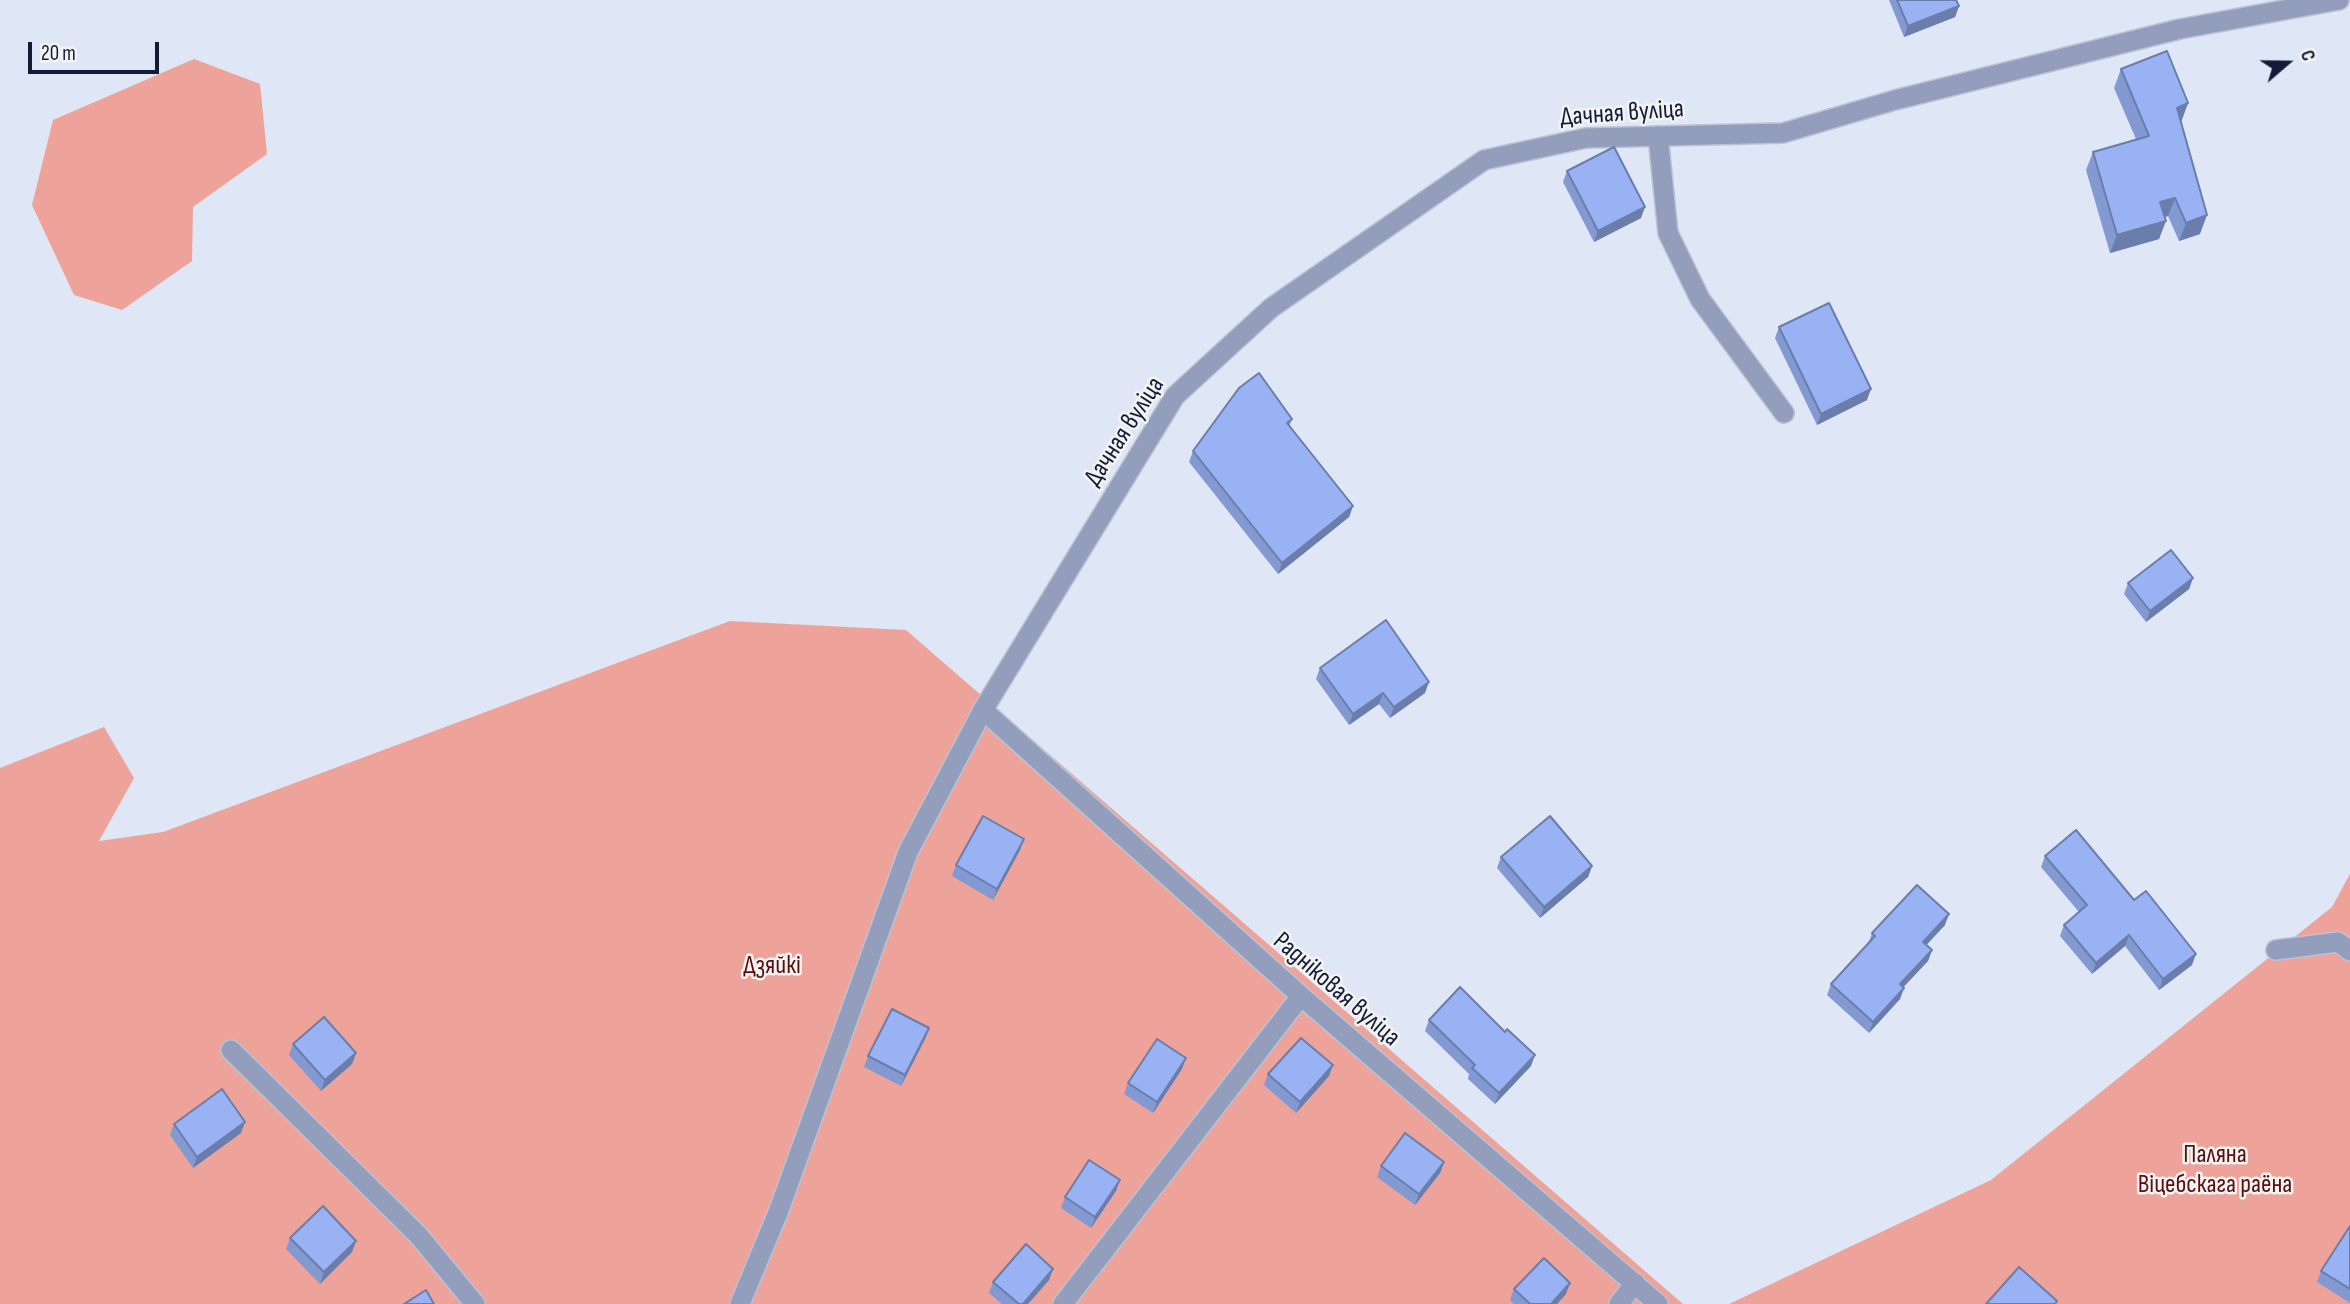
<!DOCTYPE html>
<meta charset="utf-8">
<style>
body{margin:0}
#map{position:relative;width:2350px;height:1304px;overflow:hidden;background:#dfe6f5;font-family:"Sofia Sans Condensed",sans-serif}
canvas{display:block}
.north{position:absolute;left:2252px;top:28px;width:70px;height:70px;-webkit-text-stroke:5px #f3f3f3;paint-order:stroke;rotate:70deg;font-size:19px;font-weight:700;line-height:28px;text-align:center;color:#131c37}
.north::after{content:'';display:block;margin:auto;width:24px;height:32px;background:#131c37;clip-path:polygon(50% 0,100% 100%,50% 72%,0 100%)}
.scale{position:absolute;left:28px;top:42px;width:131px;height:32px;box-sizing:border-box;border:4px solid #131c37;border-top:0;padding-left:9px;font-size:21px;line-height:24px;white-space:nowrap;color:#131c37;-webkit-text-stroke:5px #f3f3f3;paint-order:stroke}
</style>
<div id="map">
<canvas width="2350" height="1304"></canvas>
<div class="north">С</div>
<div class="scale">20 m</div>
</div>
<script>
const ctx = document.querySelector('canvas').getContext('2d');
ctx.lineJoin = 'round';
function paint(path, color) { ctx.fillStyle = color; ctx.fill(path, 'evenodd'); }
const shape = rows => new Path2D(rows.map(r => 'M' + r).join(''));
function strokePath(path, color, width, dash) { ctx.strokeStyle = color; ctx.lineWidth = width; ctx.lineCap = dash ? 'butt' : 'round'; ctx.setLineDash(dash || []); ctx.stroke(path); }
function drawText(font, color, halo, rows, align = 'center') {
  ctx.font = font + ' "Sofia Sans Condensed",sans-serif'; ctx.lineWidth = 5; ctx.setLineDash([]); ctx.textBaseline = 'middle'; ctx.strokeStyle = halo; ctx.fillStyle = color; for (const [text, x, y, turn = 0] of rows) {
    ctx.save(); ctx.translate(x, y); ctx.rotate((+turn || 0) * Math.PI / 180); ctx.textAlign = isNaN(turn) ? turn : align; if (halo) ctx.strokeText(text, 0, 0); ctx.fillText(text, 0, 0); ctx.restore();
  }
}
paint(shape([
 [194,59,260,84,267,154,193,207,192,261,122,310,74,295,32,205,53,120],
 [730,621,906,630,1683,1304,0,1304,0,768,104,727,134,778,99,841,163,832],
 [2350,874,2350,1304,1729,1304,1991,1180,2332,907]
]), '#eda399');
const service = shape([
 [1658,136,1668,233,1700,299,1784,413],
 [983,710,1301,996,1658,1304],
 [2276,950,2338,942,2350,951],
 [231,1050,419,1236,475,1304],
 [1063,1304,1301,996],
 [1619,1304,1635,1283]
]);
const minor = shape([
 [740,1304,779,1210,908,852,983,710,1175,396,1271,308,1484,160,1586,138,1783,133,1895,100,2180,29,2339,0]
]);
strokePath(service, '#bac2d3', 22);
strokePath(minor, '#bac2d3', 22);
strokePath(service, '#929ebb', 19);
strokePath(minor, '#929ebb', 19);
paint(shape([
 [1889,0,1956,0,1959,6,1955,17,1904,37],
 [2121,69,2188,103,2181,122,2200,234,2179,241,2168,216,2165,217,2159,239,2110,253,2086,170,2093,152,2136,139,2114,88],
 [1567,171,1641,218,1594,242,1563,182],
 [1779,327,1867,400,1817,425,1775,338],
 [1292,419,1289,427,1353,506,1349,517,1278,574,1189,462,1193,451],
 [2193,578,2189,589,2146,622,2124,594,2128,583],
 [1320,668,1425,693,1390,718,1379,704,1349,725,1316,679],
 [1024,839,1020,850,993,900,952,876,956,865],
 [2045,856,2134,900,2192,965,2159,990,2125,946,2092,974,2060,936,2064,925,2079,912,2041,867],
 [1501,857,1592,866,1588,877,1540,918,1497,868],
 [1945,925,1926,945,1932,950,1928,961,1903,987,1900,999,1869,1033,1827,995,1831,984,1869,942,1872,933],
 [1429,1020,1531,1066,1495,1104,1468,1079,1469,1074,1425,1031],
 [929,1028,925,1039,901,1086,864,1067,868,1056],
 [293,1044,356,1053,352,1064,321,1091,289,1055],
 [1182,1069,1153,1113,1124,1094,1128,1083],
 [1268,1074,1329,1076,1296,1113,1264,1085],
 [174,1124,241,1133,193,1168,170,1135],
 [1444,1162,1440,1173,1415,1205,1377,1177,1381,1166],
 [1116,1191,1091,1228,1061,1208,1065,1197],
 [2350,1226,2350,1303,2317,1282,2321,1271],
 [290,1238,356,1241,352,1252,320,1284,286,1249],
 [1049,1280,1028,1304,1002,1304,989,1293,993,1282],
 [1514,1289,1566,1294,1557,1304,1514,1304,1510,1300]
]), '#8399d2');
paint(shape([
 [1959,6,1955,17,1904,37,1908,26],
 [2188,103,2181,122,2170,126,2177,108],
 [2175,198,2168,216,2153,221,2160,202],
 [1645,207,1641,218,1594,242,1598,231],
 [2207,215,2200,234,2179,241,2186,223],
 [2166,221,2159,239,2110,253,2117,235],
 [1871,389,1867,400,1817,425,1821,414],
 [1353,506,1349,517,1278,574,1282,563],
 [2193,578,2189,589,2146,622,2150,611],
 [1429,682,1425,693,1390,718,1394,707],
 [1383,693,1379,704,1349,725,1353,714],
 [1024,839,1020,850,993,900,997,889],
 [1592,866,1588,877,1540,918,1544,907],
 [1949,914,1945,925,1919,953,1923,942],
 [2129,935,2125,946,2092,974,2096,963],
 [1932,950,1928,961,1896,995,1900,984],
 [2196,954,2192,965,2159,990,2163,979],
 [1904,988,1900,999,1869,1033,1873,1022],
 [929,1028,925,1039,901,1086,905,1075],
 [356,1053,352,1064,321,1091,325,1080],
 [1535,1055,1531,1066,1495,1104,1499,1093],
 [1186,1058,1182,1069,1153,1113,1157,1102],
 [1333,1065,1329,1076,1296,1113,1300,1102],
 [245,1122,241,1133,193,1168,197,1157],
 [1444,1162,1440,1173,1415,1205,1419,1194],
 [1120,1180,1116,1191,1091,1228,1095,1217],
 [356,1241,352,1252,320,1284,324,1272],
 [1053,1269,1049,1280,1028,1304,1023,1304],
 [1570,1283,1566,1294,1557,1304,1551,1304]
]), '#6a7dab');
const building = shape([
 [1897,0,1956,0,1959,6,1908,26,1897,0],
 [2167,51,2188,103,2177,108,2207,215,2186,223,2175,198,2160,202,2166,221,2117,235,2093,152,2149,136,2121,69,2167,51],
 [1614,147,1645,207,1598,231,1567,171,1614,147],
 [1829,303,1871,389,1821,414,1779,327,1829,303],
 [1259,373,1292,419,1287,423,1353,506,1282,563,1193,451,1239,388,1259,373],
 [2171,550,2193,578,2150,611,2128,583,2171,550],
 [1386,620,1429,682,1394,707,1383,693,1353,714,1320,668,1386,620],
 [983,816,1024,839,997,889,956,865,983,816],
 [1550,816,1592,866,1544,907,1501,857,1550,816],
 [2076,830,2134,900,2146,891,2196,954,2163,979,2129,935,2096,963,2064,925,2087,905,2045,856,2076,830],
 [1917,885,1949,914,1923,942,1932,950,1900,984,1904,988,1873,1022,1831,984,1875,936,1872,933,1917,885],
 [1460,987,1505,1032,1507,1029,1535,1055,1499,1093,1472,1068,1475,1065,1429,1020,1460,987],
 [892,1009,929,1028,905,1075,868,1056,892,1009],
 [324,1017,356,1053,325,1080,293,1044,324,1017],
 [1301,1038,1333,1065,1300,1102,1268,1074,1301,1038],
 [1157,1039,1186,1058,1157,1102,1128,1083,1157,1039],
 [222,1089,245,1122,197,1157,174,1124,222,1089],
 [1405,1133,1444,1162,1419,1194,1381,1166,1405,1133],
 [1089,1160,1120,1180,1095,1217,1065,1197,1089,1160],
 [323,1206,356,1241,324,1272,290,1238,323,1206],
 [2350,1226,2350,1289,2321,1271,2350,1226],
 [1026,1244,1053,1269,1023,1304,1019,1304,993,1282,1026,1244],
 [1544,1258,1570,1283,1551,1304,1530,1304,1514,1289,1544,1258],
 [2019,1267,2057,1301,2055,1304,1986,1304,2019,1267],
 [426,1290,434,1304,404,1304,426,1290]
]);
paint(building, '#98b2f4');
strokePath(building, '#6a7dab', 2);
drawText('26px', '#131c37', '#f3f3f3', [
 ["Дачная вуліца",1622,114,-4],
 ["Дачная вуліца",1125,432,-57],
 ["Радніковая вуліца",1336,990,41]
]);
drawText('26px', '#58100d', '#f3f3f3', [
 ["Дзяйкі",772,966],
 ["Паляна",2215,1155],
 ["Віцебскага раёна",2215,1185]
]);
</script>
